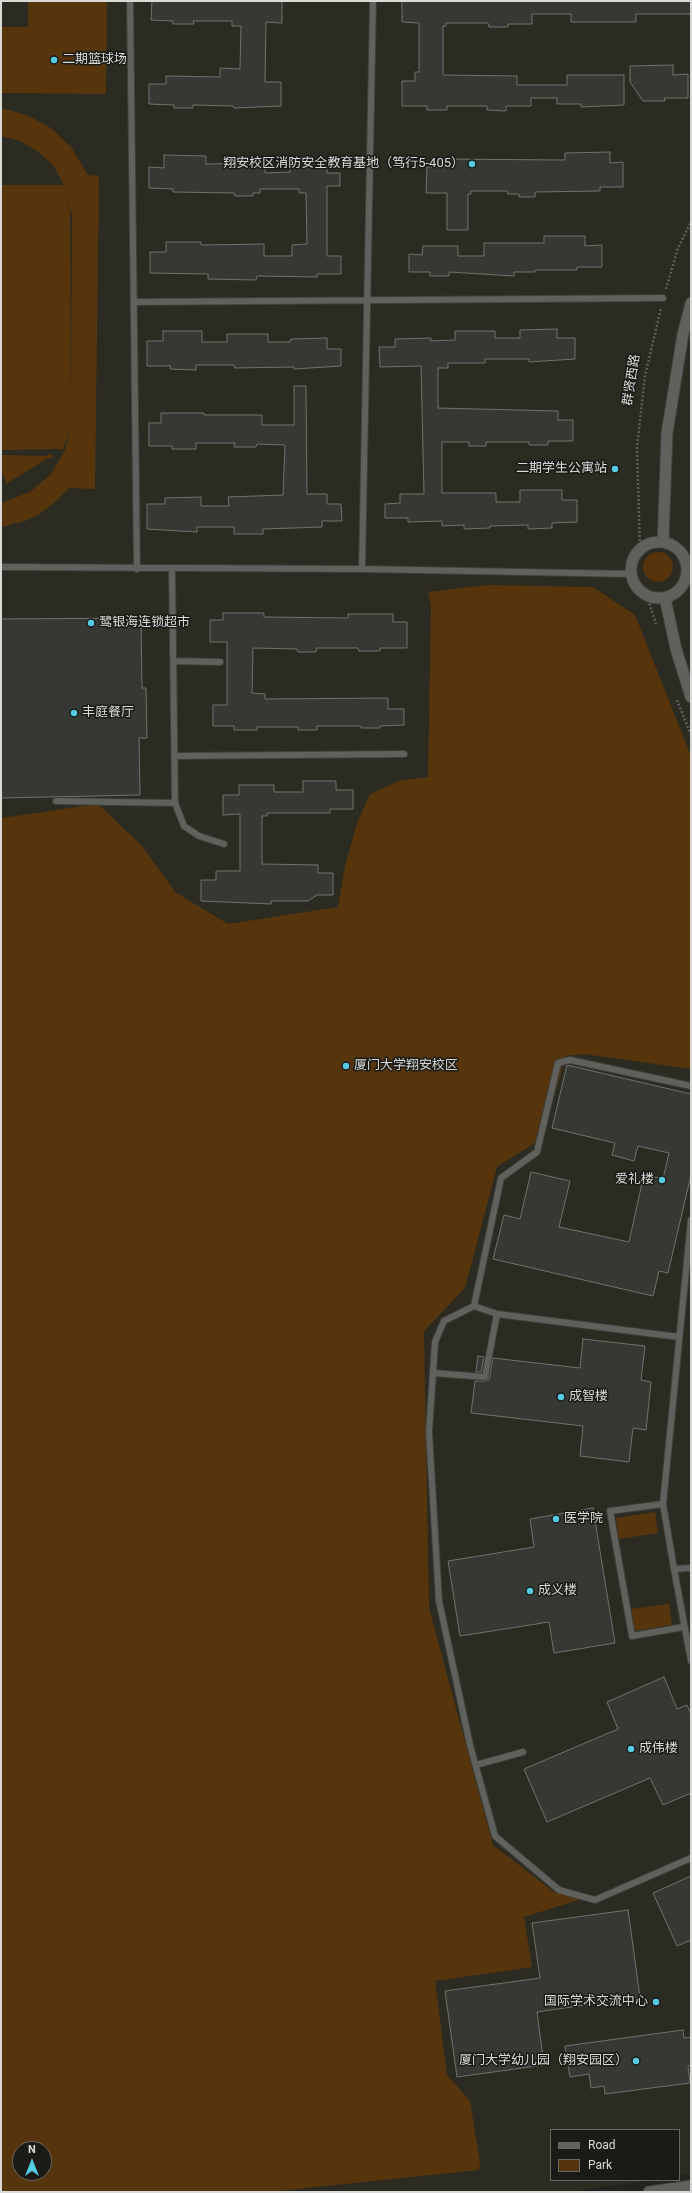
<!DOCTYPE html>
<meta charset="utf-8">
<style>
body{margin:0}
#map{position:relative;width:692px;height:2193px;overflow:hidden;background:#232320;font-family:Roboto,sans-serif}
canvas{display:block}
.frame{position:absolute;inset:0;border:2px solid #d9d9d7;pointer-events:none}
.legend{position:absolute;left:550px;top:2129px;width:130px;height:52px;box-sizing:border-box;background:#1a1a17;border:1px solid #666664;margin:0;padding:5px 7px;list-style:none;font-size:12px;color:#d9d9d7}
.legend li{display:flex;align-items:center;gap:8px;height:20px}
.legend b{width:20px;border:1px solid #666664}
.north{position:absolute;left:12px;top:2141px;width:40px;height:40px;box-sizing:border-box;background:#1a1a17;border:1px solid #666664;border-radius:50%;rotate:0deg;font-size:11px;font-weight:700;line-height:16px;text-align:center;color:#d9d9d7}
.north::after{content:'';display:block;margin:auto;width:14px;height:18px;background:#55cae0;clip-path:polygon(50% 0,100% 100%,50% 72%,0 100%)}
</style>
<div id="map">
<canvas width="692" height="2193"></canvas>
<div class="frame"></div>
<ul class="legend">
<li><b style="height:5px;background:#60605c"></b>Road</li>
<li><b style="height:11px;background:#56350d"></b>Park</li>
</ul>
<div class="north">N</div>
</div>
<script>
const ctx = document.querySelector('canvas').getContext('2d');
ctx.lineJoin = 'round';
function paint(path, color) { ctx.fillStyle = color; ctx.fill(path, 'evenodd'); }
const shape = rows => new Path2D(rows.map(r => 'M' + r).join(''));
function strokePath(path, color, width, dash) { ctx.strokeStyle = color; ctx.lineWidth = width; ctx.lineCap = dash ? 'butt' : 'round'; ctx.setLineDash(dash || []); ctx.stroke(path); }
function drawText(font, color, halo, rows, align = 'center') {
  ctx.font = font + ' Roboto,"Noto Sans SC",sans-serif'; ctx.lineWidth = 3; ctx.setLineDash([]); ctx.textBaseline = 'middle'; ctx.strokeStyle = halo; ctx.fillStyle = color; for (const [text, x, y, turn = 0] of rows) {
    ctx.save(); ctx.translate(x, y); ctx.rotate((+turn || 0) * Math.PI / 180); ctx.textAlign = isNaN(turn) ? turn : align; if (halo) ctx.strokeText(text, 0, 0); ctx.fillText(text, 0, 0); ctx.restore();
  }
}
paint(shape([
 [1,1,691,1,691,2174,679,2176,679,2130,551,2130,551,2180,652,2180,568,2192,1,2192],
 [20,2149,44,2149,44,2173,20,2173]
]), '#2b2b22');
paint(shape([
 [28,1,107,1,106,94,1,93,1,27,28,27],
 [1,108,27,115,51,128,71,147,88,175,99,176,95,489,69,488,55,502,41,513,25,521,1,527,1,503,30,492,51,474,65,450,70,430,63,449,1,450,1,185,64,185,53,165,37,151,18,140,1,136],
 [66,189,72,216,71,409,70,210],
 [49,454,53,455,51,459,48,458,6,484,1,468,1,455,47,456],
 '643 567a15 15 0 1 1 30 0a15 15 0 1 1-30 0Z',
 [488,585,593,587,635,615,691,756,691,1069,584,1054,566,1056,541,1139,497,1167,465,1288,424,1331,429,1608,493,1845,554,1892,585,1898,524,1917,532,1967,435,1981,447,2075,470,2101,480,2162,479,2170,268,2192,1,2192,1,818,98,804,142,846,175,892,228,924,338,907,345,866,357,823,370,794,399,781,428,777,431,606,428,592],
 [20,2149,44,2149,44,2173,20,2173],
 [655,1512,658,1533,619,1539,616,1518],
 [669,1604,672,1625,634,1631,631,1609]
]), '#56350d');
const building = shape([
 [152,1,282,1,282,23,266,22,265,82,281,82,281,106,234,108,233,106,193,105,193,108,174,108,174,105,149,104,149,84,166,84,166,76,220,77,220,68,240,69,241,26,232,26,232,21,193,21,194,24,173,24,173,21,151,20,152,1],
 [402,1,691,1,691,14,636,14,636,22,571,22,571,14,532,14,532,24,508,24,508,27,489,27,488,23,446,23,446,26,443,26,443,75,517,76,517,85,567,85,567,75,624,75,624,105,581,107,581,104,557,104,557,98,531,98,531,106,506,106,506,111,487,110,487,106,447,106,447,110,427,110,427,106,402,106,402,81,415,81,415,72,419,72,419,23,402,22,402,1],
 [673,65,673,75,688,74,688,98,664,98,665,101,643,101,630,82,630,66,673,65],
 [610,152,610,163,623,162,623,187,600,187,600,191,535,192,535,197,519,197,519,194,508,194,507,191,471,191,471,194,468,194,468,230,447,230,447,193,426,193,427,167,438,167,439,159,565,160,565,153,610,152],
 [164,155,206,156,206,164,265,163,265,173,290,172,290,163,327,162,327,173,340,173,340,186,327,186,327,256,341,256,341,274,317,274,317,277,257,276,256,280,208,279,208,274,150,273,150,252,166,252,166,242,201,242,201,245,264,244,264,256,292,256,292,245,307,244,306,193,299,193,299,189,260,189,260,193,253,193,253,196,235,196,234,193,173,192,173,189,149,188,149,167,164,168,164,155],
 [544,236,585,236,585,246,602,245,602,267,577,267,577,270,535,270,535,272,514,272,514,276,449,272,449,276,430,276,430,272,409,272,409,254,422,255,423,246,458,246,458,256,484,256,484,243,544,243,544,236],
 [557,329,557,338,575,338,575,359,529,362,529,359,485,359,485,363,448,363,448,368,438,368,438,408,558,411,558,420,573,420,573,441,548,441,548,445,529,445,529,442,486,442,486,446,469,446,469,442,442,442,442,493,496,493,496,502,520,502,520,490,562,490,562,500,577,500,577,522,552,523,552,528,528,529,528,525,490,526,490,528,464,529,464,525,442,526,442,521,408,522,408,518,385,518,385,504,400,503,400,494,424,494,421,366,380,367,379,347,395,347,395,339,431,338,431,341,455,340,455,331,495,331,495,338,520,338,520,330,557,329],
 [163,331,202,331,202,342,227,342,227,334,268,334,268,342,290,342,291,339,327,338,327,349,341,349,341,366,294,369,294,367,235,368,234,365,196,365,196,370,170,369,171,366,147,366,147,341,163,341,163,331],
 [294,386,306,386,307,494,327,494,327,504,341,504,342,521,322,521,322,527,263,529,263,534,234,534,234,527,197,527,197,532,147,529,147,504,165,504,165,498,201,497,201,506,229,506,228,497,283,495,285,445,257,444,256,447,234,447,235,443,196,443,196,449,172,449,172,446,149,446,149,423,161,423,161,413,204,413,204,415,262,415,262,425,294,425,294,386],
 [223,613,264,613,264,617,348,618,348,614,393,614,393,622,407,622,407,648,380,648,380,651,359,651,358,648,317,648,316,652,298,652,297,649,253,648,252,693,265,694,265,699,388,698,388,709,404,709,404,725,380,726,380,728,361,728,361,726,317,726,317,730,298,730,298,727,257,727,257,730,234,730,234,726,213,726,213,705,227,705,227,642,210,642,210,620,223,620,223,613],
 [141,618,142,688,146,688,147,738,139,738,140,795,1,798,1,619,141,618],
 [303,781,336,781,336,790,353,790,353,809,330,809,330,813,267,813,267,816,262,816,262,864,318,865,318,873,333,873,333,895,317,895,308,901,271,901,271,904,201,901,201,880,216,880,216,871,240,871,240,814,223,815,223,795,239,795,239,785,274,785,274,792,303,792,303,781],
 [567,1065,691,1094,691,1175,668,1273,659,1271,653,1296,493,1259,504,1215,520,1219,531,1172,570,1181,559,1227,629,1242,644,1174,663,1179,669,1153,638,1146,634,1161,612,1155,615,1143,552,1128,567,1065],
 [583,1339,645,1346,641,1380,651,1382,646,1430,633,1428,629,1462,580,1456,583,1426,471,1413,475,1381,485,1381,489,1380,493,1358,580,1368,583,1339],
 [478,1356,484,1357,481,1372,476,1372,478,1356],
 [593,1508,615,1643,554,1653,549,1622,460,1636,448,1561,534,1547,530,1519,593,1508],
 [664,1677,677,1709,687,1705,691,1714,691,1793,663,1805,650,1778,547,1822,524,1769,618,1729,607,1702,664,1677],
 [691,1876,691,1940,677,1946,653,1893,691,1876],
 [628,1910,640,1997,537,2012,544,2065,457,2077,445,1991,540,1978,532,1923,628,1910],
 [683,2030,684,2038,691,2037,691,2065,688,2066,690,2083,605,2094,604,2086,591,2088,589,2074,570,2077,565,2046,683,2030]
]);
paint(building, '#363834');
strokePath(building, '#70726e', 1);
const service = shape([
 [130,1,137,569],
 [135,302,663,298],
 [1,567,362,569,631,574],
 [172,569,175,803,184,826,199,836,224,844],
 [362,569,373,1],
 [173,661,220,662],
 [175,756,404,754],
 [56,801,175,803],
 [474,1306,444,1321,435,1342,429,1432,439,1601,470,1745,495,1836,559,1890,595,1900,691,1858],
 [679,1337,497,1314,474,1306,501,1178,537,1152,558,1063,570,1060,691,1086],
 [433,1373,485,1377,497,1314],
 [663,1504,691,1220],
 [691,1568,674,1569,691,1661],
 [674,1569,663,1504,610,1511,632,1636,683,1627],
 [476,1765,523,1752]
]);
const minor = shape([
 '631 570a28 28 0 1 1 56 0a28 28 0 1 1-56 0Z',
 [663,542,667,433,683,334,691,303],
 [665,598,676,649,691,697]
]);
const secondary = shape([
 [649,2192,691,2186]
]);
strokePath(service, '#3e3e3b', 8);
strokePath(minor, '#3e3e3b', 13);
strokePath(secondary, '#3e3e3b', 13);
strokePath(shape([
 [666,289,678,248,691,222],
 [640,549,637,447,645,376,661,308],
 [647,596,656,624],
 [677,700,691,735]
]), '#5e5e5b', 2.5, [2, 2]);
strokePath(service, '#60605c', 6);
strokePath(minor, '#60605c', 11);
strokePath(secondary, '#60605c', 11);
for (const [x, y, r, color] of [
 [54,60,4,"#55cae0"],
 [472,164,4,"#55cae0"],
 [615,469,4,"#55cae0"],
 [91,623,4,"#55cae0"],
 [74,713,4,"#55cae0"],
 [346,1066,4,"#55cae0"],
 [662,1180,4,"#55cae0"],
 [561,1397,4,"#55cae0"],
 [556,1519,4,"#55cae0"],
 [530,1591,4,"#55cae0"],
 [631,1749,4,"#55cae0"],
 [656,2002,4,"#55cae0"],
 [636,2061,4,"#55cae0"]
]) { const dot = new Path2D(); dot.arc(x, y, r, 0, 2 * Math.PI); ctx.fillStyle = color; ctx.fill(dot); strokePath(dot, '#1a1a17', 1.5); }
drawText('13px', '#d9d9d7', '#1a1a17', [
 ["二期篮球场",62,60],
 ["翔安校区消防安全教育基地（笃行5-405）",464,164,"right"],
 ["二期学生公寓站",607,469,"right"],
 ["鹭银海连锁超市",99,623],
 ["丰庭餐厅",82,713],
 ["厦门大学翔安校区",354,1066],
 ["爱礼楼",654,1180,"right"],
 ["成智楼",569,1397],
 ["医学院",564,1519],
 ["成义楼",538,1591],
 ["成伟楼",639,1749],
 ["国际学术交流中心",648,2002,"right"],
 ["厦门大学幼儿园（翔安园区）",628,2061,"right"]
], 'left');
drawText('13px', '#d9d9d7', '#1a1a17', [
 ["群贤西路",632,380,-81]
]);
</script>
